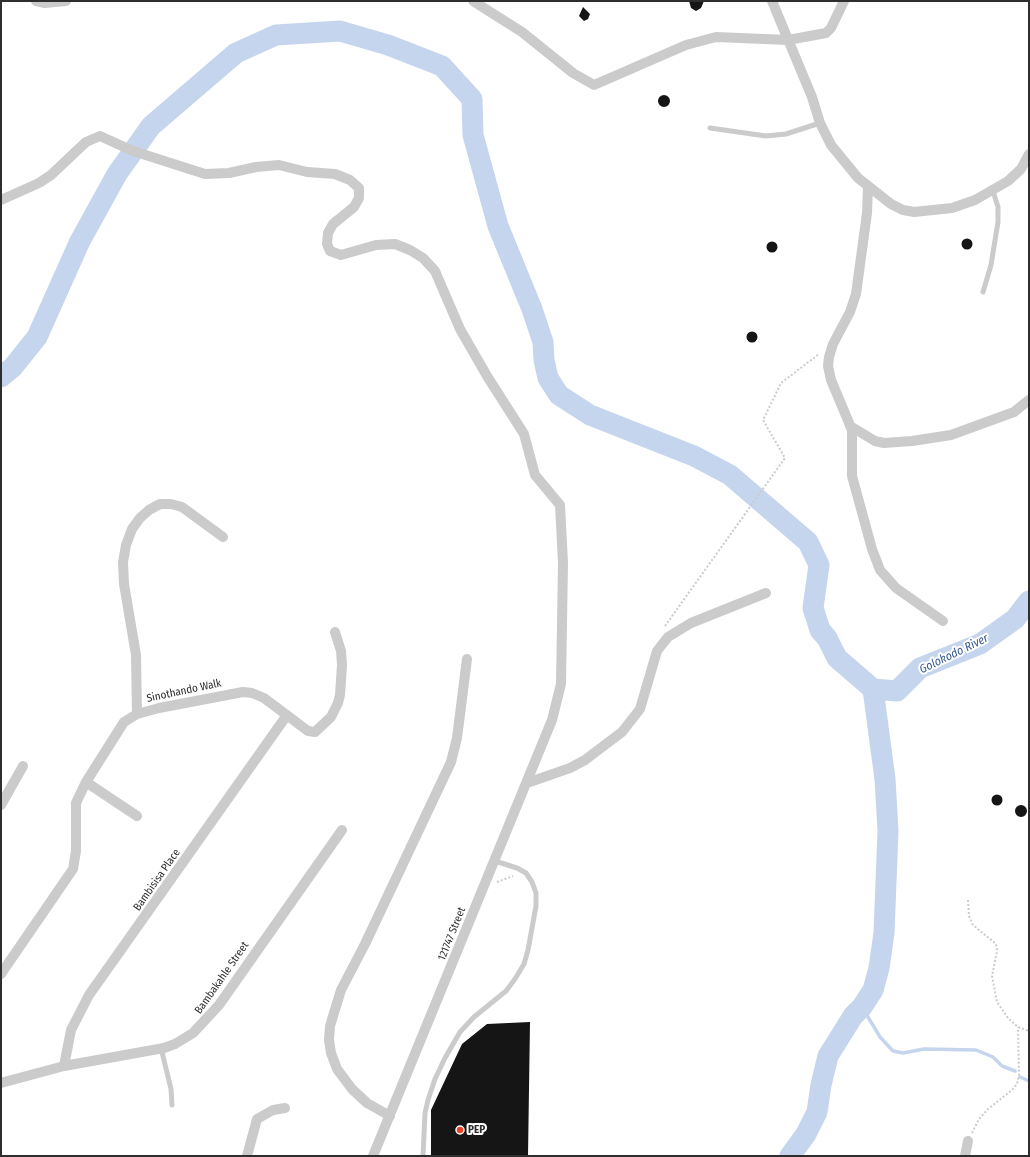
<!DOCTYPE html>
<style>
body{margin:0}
#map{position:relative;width:1030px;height:1157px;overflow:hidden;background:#fff;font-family:"Fira Sans Condensed",sans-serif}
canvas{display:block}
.frame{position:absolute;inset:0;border:2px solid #2e2e2e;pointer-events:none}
</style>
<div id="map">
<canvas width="1030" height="1157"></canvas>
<div class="frame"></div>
</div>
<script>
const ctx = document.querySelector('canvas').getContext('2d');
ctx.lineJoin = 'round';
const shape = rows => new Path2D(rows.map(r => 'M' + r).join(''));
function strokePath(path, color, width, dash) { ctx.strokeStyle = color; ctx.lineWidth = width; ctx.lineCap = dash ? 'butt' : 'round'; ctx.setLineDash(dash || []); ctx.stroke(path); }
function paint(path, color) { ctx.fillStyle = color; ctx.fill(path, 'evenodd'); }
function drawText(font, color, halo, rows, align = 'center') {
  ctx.font = font + ' "Fira Sans Condensed",sans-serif'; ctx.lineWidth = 4; ctx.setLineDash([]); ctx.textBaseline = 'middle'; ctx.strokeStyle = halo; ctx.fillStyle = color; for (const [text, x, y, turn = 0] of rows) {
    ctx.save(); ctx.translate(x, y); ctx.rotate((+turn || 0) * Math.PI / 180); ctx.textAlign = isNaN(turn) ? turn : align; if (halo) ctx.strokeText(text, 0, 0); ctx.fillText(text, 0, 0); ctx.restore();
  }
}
strokePath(shape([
 [862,1007,880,1037,893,1051,903,1053,924,1049,976,1050,993,1057,1002,1066,1015,1071],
 [1020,1077,1029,1081]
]), '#c5d5ed', 3.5);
strokePath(shape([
 [1,377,13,367,37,337,80,241,117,174,151,126,236,53,276,35,340,31,388,45,442,66,472,99,473,135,498,226,532,309,543,342,544,360,548,378,559,395,590,415,694,456,730,475,808,542,819,565,813,608,820,630,827,638,837,658,873,689,885,779,888,831,884,933,879,968,873,990,862,1007,853,1016,828,1056,821,1085,817,1112,806,1134,790,1156],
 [873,689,897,691,920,668,980,644,1015,619,1029,601]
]), '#c5d5ed', 21);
paint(shape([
 [689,1,704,1,701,8,696,11,691,8],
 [583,7,590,14,588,19,584,21,579,16],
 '658 101a6 6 0 1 1 12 0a6 6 0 1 1-12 0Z',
 '961.5 244a5.5 5.5 0 1 1 11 0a5.5 5.5 0 1 1-11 0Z',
 '766.5 247a5.5 5.5 0 1 1 11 0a5.5 5.5 0 1 1-11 0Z',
 '746.5 337a5.5 5.5 0 1 1 11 0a5.5 5.5 0 1 1-11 0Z',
 '991.5 800a5.5 5.5 0 1 1 11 0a5.5 5.5 0 1 1-11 0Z',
 '1015 811a6 6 0 1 1 12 0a6 6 0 1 1-12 0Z',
 [530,1022,528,1156,431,1156,431,1110,462,1044,487,1024]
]), '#151515');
strokePath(shape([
 [665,626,785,458,763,420,781,383,819,354],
 [497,882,513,876],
 [968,900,969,916,973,925,996,944,997,951,992,976,997,1002,1008,1018,1018,1027,1029,1031],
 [972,1133,979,1119,988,1109,1012,1090,1017,1084,1019,1075,1018,1027]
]), '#cbcbcb', 2, [2, 2]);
strokePath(shape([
 [710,128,766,136,786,134,820,123],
 [983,292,991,265,998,222,998,207,993,191],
 [161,1048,171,1089,172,1105],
 [423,1156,425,1113,428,1100,435,1079,445,1058,460,1032,474,1017,506,991,515,979,524,964,528,950,536,906,536,893,532,882,526,873,517,868,495,861]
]), '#cbcbcb', 5);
strokePath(shape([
 [36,1,45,3,66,1],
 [473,1,522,32,573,73,594,85,686,45,716,37,788,40,826,33,831,28,844,1],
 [772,1,812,97,820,123,831,145,858,178,891,204,903,210,914,212,952,208,975,200,1008,181,1021,169,1029,154],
 [868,186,867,213,856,294,850,312,833,344,829,357,828,366,831,380,852,430,852,476,872,549,880,570,896,588,943,621],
 [1,200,39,183,51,175,86,142,100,136,133,151,205,174,229,173,256,167,279,165,307,172,335,174,350,180,359,188,359,198,354,207,333,224,328,233,327,244,330,251,341,255,376,245,395,244,410,250,423,258,435,271,460,329,487,376,524,434,535,475,560,505,563,563,561,684,552,720,373,1156],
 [850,426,875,441,884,443,912,441,951,435,1014,412,1029,400],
 [137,714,136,655,124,584,123,562,126,545,132,529,140,518,149,510,160,504,171,504,182,507,223,537],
 [86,782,137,816],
 [527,783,570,768,585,760,622,732,640,709,657,651,668,637,691,623,766,593],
 [1,805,23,766],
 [1,974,73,869,76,851,76,803,86,782,124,722,137,714,159,708,243,692,252,693,264,698,308,731,315,732,331,717,338,703,340,695,342,665,341,651,335,632],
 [64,1066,71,1030,89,995,287,715],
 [1,1083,64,1066,164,1048,175,1044,193,1033,219,1005,342,830],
 [390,1116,367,1103,352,1089,337,1069,331,1053,329,1040,330,1026,341,990,365,944,451,762,457,738,467,659],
 [247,1156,257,1119,273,1110,285,1108],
 [965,1156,968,1141]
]), '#cbcbcb', 10);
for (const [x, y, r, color] of [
 [460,1130,4,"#ec4128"]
]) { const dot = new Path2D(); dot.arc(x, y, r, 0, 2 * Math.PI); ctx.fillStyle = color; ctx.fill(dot); strokePath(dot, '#fff', 1.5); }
drawText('11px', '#2e2e2e', '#fff', [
 ["Sinothando Walk",184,691,-12],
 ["Bambisisa Place",157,880,-55],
 ["121747 Street",452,934,-68],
 ["Bambakahle Street",222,978,-55]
]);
drawText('bold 11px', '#2e2e2e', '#fff', [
 ["PEP",468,1130]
], 'left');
drawText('italic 12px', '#385d93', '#fff', [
 ["Golokodo River",954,654,-26]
]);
</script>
